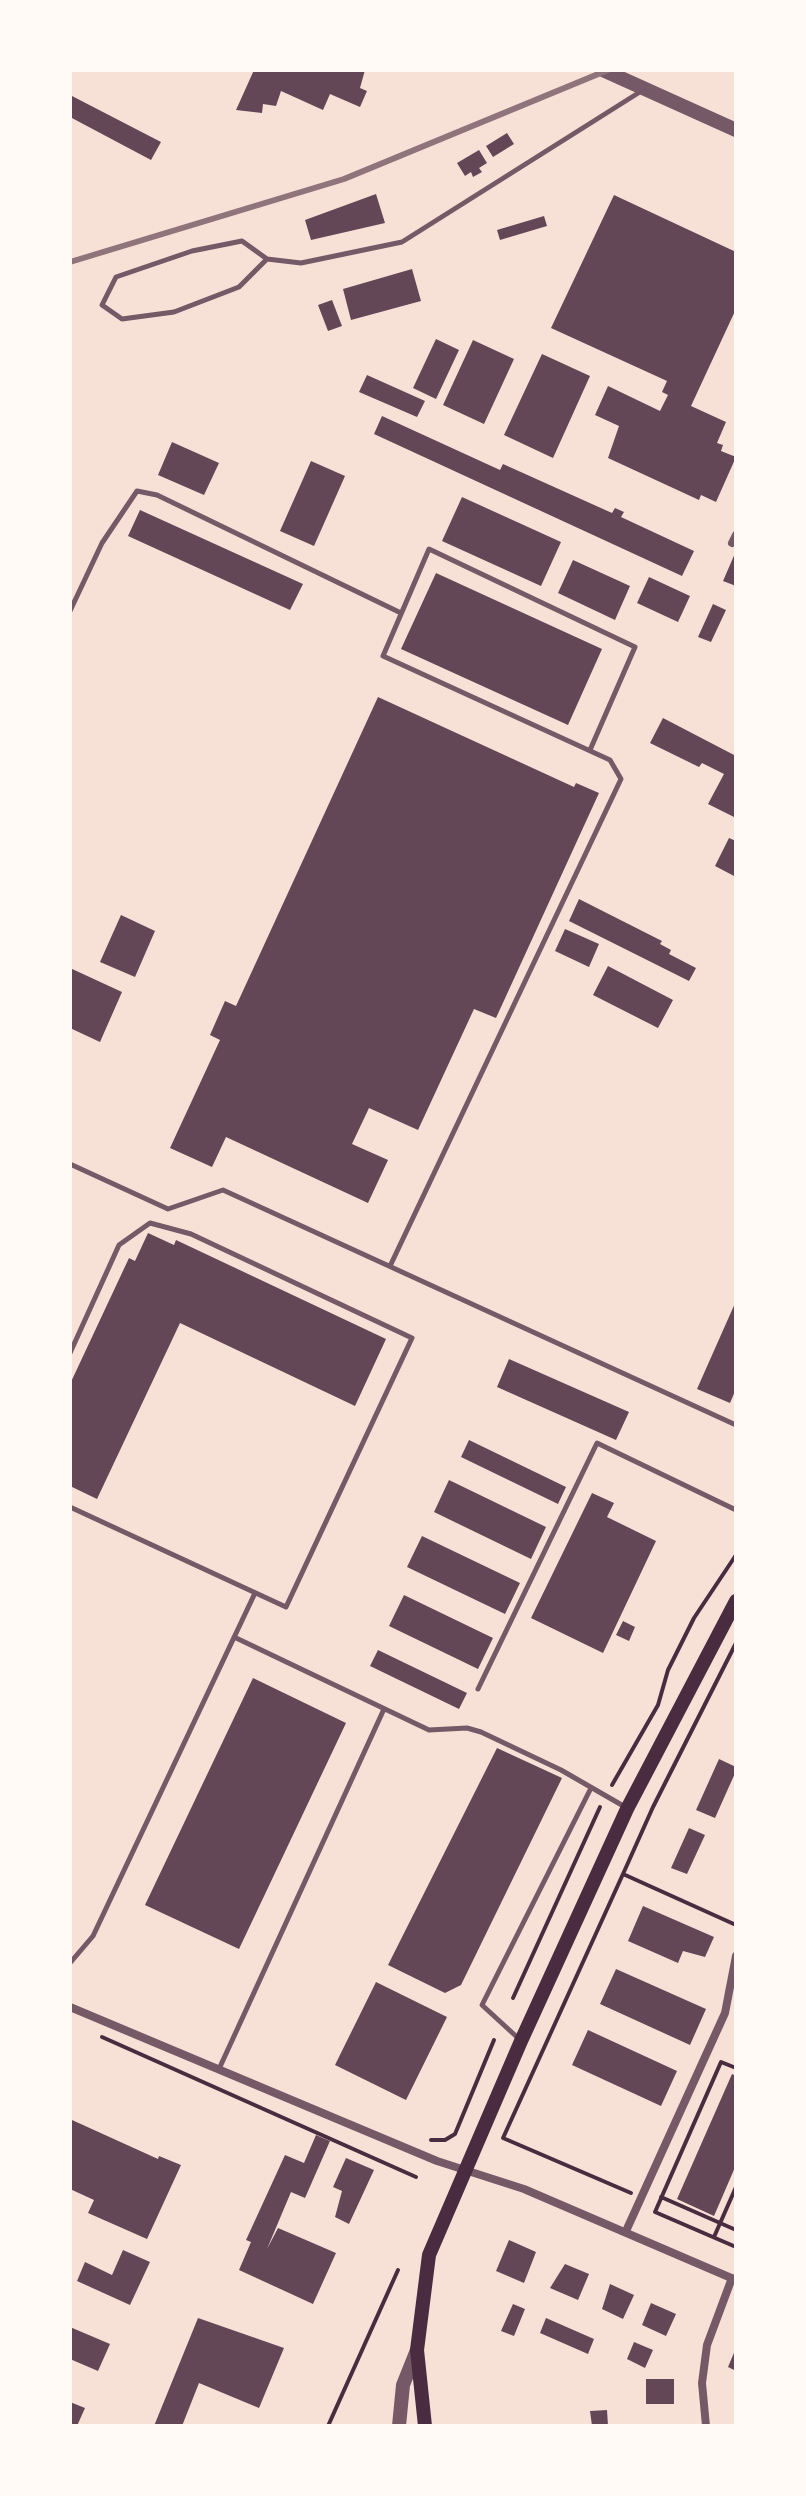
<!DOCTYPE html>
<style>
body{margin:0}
#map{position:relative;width:806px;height:2496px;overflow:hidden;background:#f7e1d7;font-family:Ubuntu,sans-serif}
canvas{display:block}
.frame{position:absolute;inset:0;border:72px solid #fffaf5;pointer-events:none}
</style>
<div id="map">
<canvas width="806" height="2496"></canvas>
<div class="frame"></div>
</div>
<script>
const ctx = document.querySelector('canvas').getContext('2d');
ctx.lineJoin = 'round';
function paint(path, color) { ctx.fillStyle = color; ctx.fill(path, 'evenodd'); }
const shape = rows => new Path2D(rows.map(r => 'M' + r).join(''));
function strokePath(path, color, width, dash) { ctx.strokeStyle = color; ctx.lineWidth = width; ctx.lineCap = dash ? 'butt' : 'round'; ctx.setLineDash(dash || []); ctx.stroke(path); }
paint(shape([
 [254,70,365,70,360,88,367,91,360,107,330,94,323,110,281,91,276,106,263,104,262,113,236,110],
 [72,96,161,142,151,160,70,117],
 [507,133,514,144,493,157,486,146],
 [479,150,487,163,479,168,482,172,473,177,471,172,465,176,457,163],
 [376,194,385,223,311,240,305,220],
 [614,195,736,252,736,309,691,406,726,422,717,443,723,445,721,451,736,457,716,502,701,495,699,500,608,458,619,426,595,415,608,386,660,411,668,395,662,392,667,381,551,328],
 [544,216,547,226,500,240,497,230],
 [412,269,421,301,351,320,343,289],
 [332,300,342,326,328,331,318,305],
 [436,339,459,350,436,399,413,388],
 [473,340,514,359,484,424,443,405],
 [542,354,590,376,553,458,504,435],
 [367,375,425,401,417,417,359,392],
 [382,416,500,470,503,464,612,513,615,508,624,512,621,517,694,551,682,576,374,434],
 [172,442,219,463,204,495,158,475],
 [311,461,345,476,314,546,280,531],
 [462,497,561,542,541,586,442,541],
 [140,510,303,584,290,610,128,536],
 [736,551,736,586,723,581],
 [573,560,630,586,615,620,558,593],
 [436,573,602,649,568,725,401,649],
 [649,577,690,596,678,622,637,603],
 [713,604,726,610,711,642,698,637],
 [378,697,574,787,576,783,599,793,496,1018,474,1009,418,1130,369,1108,352,1144,388,1160,368,1203,226,1137,212,1167,170,1148,220,1040,210,1035,225,1001,236,1006],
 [663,718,736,756,736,818,708,804,724,774,702,763,699,767,650,743],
 [729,838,736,841,736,877,715,866],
 [579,899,662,941,660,944,671,950,669,954,696,968,689,981,569,921],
 [121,915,155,931,135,977,100,962],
 [565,929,599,944,589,967,555,951],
 [608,966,673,1000,658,1028,593,995],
 [70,968,122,992,100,1042,70,1028],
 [148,1233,174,1245,176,1240,386,1339,355,1406,180,1323,97,1499,70,1486,70,1384,129,1258,135,1261],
 [736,1301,736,1389,730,1403,697,1389],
 [509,1359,629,1412,616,1440,497,1387],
 [469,1440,566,1487,558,1504,461,1457],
 [449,1480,546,1527,531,1559,434,1512],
 [592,1493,614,1503,607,1517,656,1541,603,1653,531,1618],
 [422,1536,520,1583,505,1614,407,1567],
 [404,1595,493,1638,478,1669,389,1626],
 [623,1621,635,1627,629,1641,616,1635],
 [378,1650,467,1693,459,1709,370,1666],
 [253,1678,346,1723,239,1949,145,1905],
 [497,1748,562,1778,461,1985,445,1993,388,1965],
 [719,1759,736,1767,736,1771,715,1818,696,1810],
 [689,1828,705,1835,687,1874,671,1868],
 [643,1906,714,1937,705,1957,683,1951,678,1963,628,1941],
 [616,1969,706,2009,690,2045,600,2004],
 [376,1982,447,2017,406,2100,335,2065],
 [588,2030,677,2071,661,2106,572,2065],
 [732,2074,736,2076,736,2165,714,2216,677,2199],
 [72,2120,158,2159,159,2156,181,2165,147,2239,88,2213,94,2200,70,2189],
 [316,2135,330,2141,305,2198,291,2192,267,2249,278,2228,336,2253,313,2304,239,2270,251,2242,246,2240,285,2155,304,2163],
 [346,2158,374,2170,349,2224,335,2217,342,2191,333,2187],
 [509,2240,536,2252,524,2283,496,2271],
 [123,2250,150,2262,130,2305,77,2281,85,2262,112,2275],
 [565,2264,589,2274,578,2300,550,2288],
 [610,2284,634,2295,623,2319,602,2309],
 [651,2303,676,2314,666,2336,642,2325],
 [513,2304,525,2309,514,2336,501,2331],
 [198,2318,284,2348,259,2408,199,2383,182,2426,154,2426],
 [546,2318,594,2339,588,2354,540,2333],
 [70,2327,110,2344,98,2371,70,2359],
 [634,2342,653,2350,645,2368,627,2359],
 [736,2348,736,2371,728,2367],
 [646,2379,674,2379,674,2404,646,2404],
 [70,2402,85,2408,77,2426,70,2426],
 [607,2410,608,2426,592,2426,590,2411]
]), '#644757');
strokePath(shape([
 [612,1785,658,1705,668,1670,694,1618,736,1555],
 [623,1874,653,1807,736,1643],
 [513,1998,600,1807],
 [102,2037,416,2177],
 [736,2068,721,2062,655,2212,736,2247],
 [431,2140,445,2140,455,2134,494,2040],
 [631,2193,503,2138,623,1874,736,1925],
 [661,2197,736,2230],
 [714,2237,736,2187],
 [328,2426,398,2270]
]), '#4a2c40', 4);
strokePath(shape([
 [267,259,239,287,174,312,122,319,102,305,116,277,192,251,242,241,267,259,301,263,402,242,643,90],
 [70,611,102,543,137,491,157,495,401,613],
 [70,1164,168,1209,223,1190,736,1425],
 [391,1264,621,779,610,760,383,656,429,549,635,647,590,750],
 [70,1353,119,1245,150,1223,191,1234,412,1338,286,1607,70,1507],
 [234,1637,429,1730,467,1728,481,1732,561,1770,627,1808],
 [478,1689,597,1443,736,1510],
 [70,1963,93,1936,255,1593],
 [518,2038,482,2005,591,1788],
 [219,2069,384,1709]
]), '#755966', 5);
strokePath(shape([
 [732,543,736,535],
 [70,2007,437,2161,524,2189,736,2280],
 [626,2231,725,2013,736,1956],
 [706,2426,702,2383,707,2345,732,2278]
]), '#755966', 8);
strokePath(shape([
 [603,70,736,130],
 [399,2426,403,2385,417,2350]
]), '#755966', 14);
strokePath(shape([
 [425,2426,417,2350,429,2255,521,2041,627,1809,736,1601]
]), '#4a2c40', 14);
strokePath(shape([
 [70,262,344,179,608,70]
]), '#8f747c', 6);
</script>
